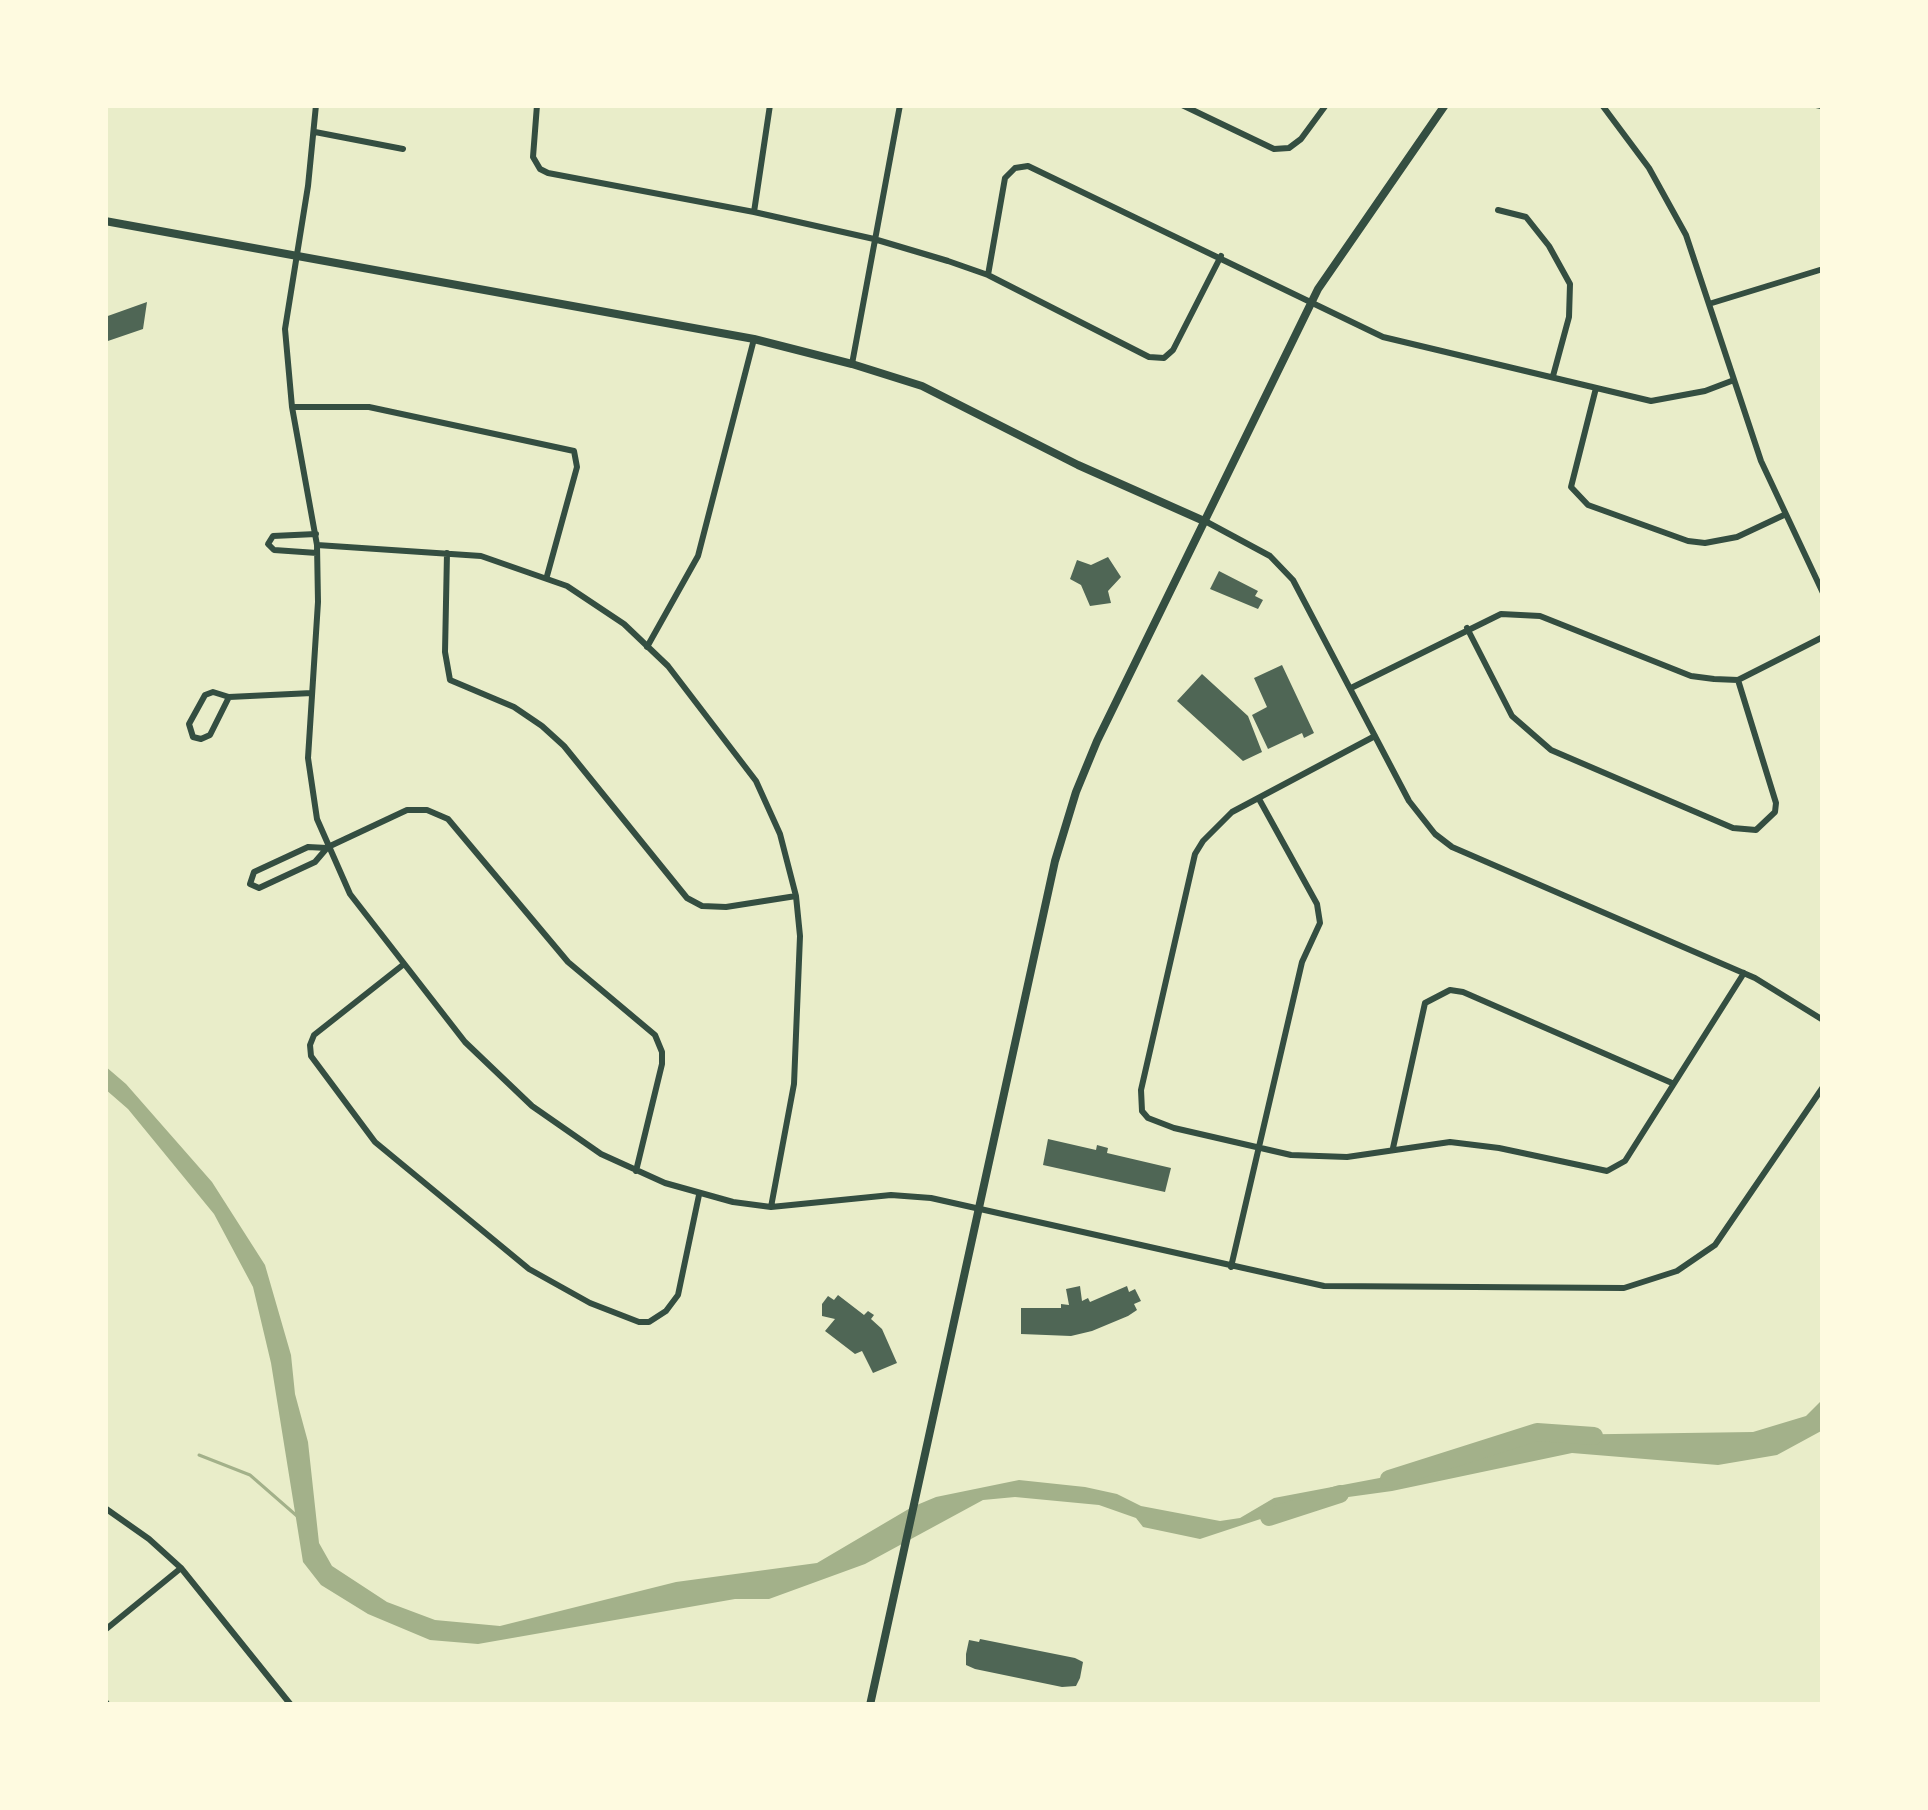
<!DOCTYPE html>
<style>
body{margin:0}
#map{position:relative;width:1928px;height:1810px;overflow:hidden;background:#e9edc9;font-family:"Asap Condensed",sans-serif}
canvas{display:block}
.frame{position:absolute;inset:0;border:108px solid #fefae0;pointer-events:none}
</style>
<div id="map">
<canvas width="1928" height="1810"></canvas>
<div class="frame"></div>
</div>
<script>
const ctx = document.querySelector('canvas').getContext('2d');
ctx.lineJoin = 'round';
function paint(path, color) { ctx.fillStyle = color; ctx.fill(path, 'evenodd'); }
const shape = rows => new Path2D(rows.map(r => 'M' + r).join(''));
function strokePath(path, color, width, dash) { ctx.strokeStyle = color; ctx.lineWidth = width; ctx.lineCap = dash ? 'butt' : 'round'; ctx.setLineDash(dash || []); ctx.stroke(path); }
paint(shape([
 [105,1066,126,1084,212,1182,265,1265,291,1355,295,1394,308,1442,319,1543,332,1566,387,1602,435,1620,500,1626,676,1582,817,1563,912,1507,936,1497,1019,1480,1085,1487,1117,1494,1141,1506,1220,1521,1240,1518,1274,1498,1427,1469,1495,1443,1546,1435,1753,1432,1806,1416,1823,1399,1823,1430,1777,1455,1718,1465,1572,1453,1392,1491,1312,1502,1200,1539,1143,1527,1136,1518,1099,1505,1015,1497,983,1500,865,1564,769,1599,735,1599,478,1644,430,1640,368,1614,321,1585,303,1562,271,1363,253,1287,214,1214,128,1109,105,1089]
]), '#a3b18a');
strokePath(shape([
 [199,1455,250,1475,297,1516]
]), '#a3b18a', 3);
strokePath(shape([
 [1389,1479,1537,1432,1594,1436],
 [1269,1517,1340,1494]
]), '#a3b18a', 18);
paint(shape([
 [147,302,143,329,105,342,105,317],
 [1108,557,1121,577,1108,591,1111,603,1090,606,1081,585,1070,579,1077,560,1091,565],
 [1219,571,1258,591,1255,596,1263,600,1258,609,1210,589],
 [1282,665,1314,733,1304,738,1302,733,1268,749,1252,715,1267,707,1254,678],
 [1202,674,1248,716,1262,752,1243,761,1177,701],
 [1048,1139,1096,1150,1097,1145,1108,1148,1107,1153,1171,1168,1165,1192,1043,1165],
 [1080,1286,1082,1301,1088,1298,1090,1302,1127,1286,1129,1292,1135,1289,1141,1301,1134,1304,1137,1310,1128,1316,1092,1331,1071,1336,1021,1334,1021,1308,1061,1308,1061,1304,1069,1305,1066,1289],
 [838,1295,864,1315,868,1311,874,1315,871,1319,882,1329,897,1363,873,1373,862,1351,855,1354,825,1331,835,1319,822,1316,822,1304,828,1296,834,1300],
 [980,1639,1075,1658,1083,1662,1080,1678,1076,1686,1062,1687,975,1669,966,1665,966,1654,969,1640,979,1642]
]), '#4f6655');
strokePath(shape([
 [1809,105,1823,108]
]), '#344e41', 3);
strokePath(shape([
 [316,105,308,186,285,329,292,407,317,545,318,602,308,758,317,819,350,894,465,1042,532,1106,601,1154,665,1183,733,1202,771,1207,891,1195,931,1198,1324,1286,1624,1288,1677,1271,1715,1245,1823,1087],
 [537,105,533,157,540,169,548,173,754,212,874,239,948,261,988,275,1149,357,1164,358,1173,350,1221,256],
 [1182,105,1274,149,1289,148,1301,139,1326,105],
 [1602,105,1649,168,1686,235,1761,461,1823,593],
 [315,132,403,149],
 [1498,210,1526,217,1549,246,1570,284,1569,317,1553,376],
 [754,212,770,105],
 [988,275,1005,178,1015,168,1028,166,1383,337,1651,401,1705,391,1734,380],
 [1712,303,1823,269],
 [852,364,900,105],
 [1596,388,1571,487,1588,505,1688,541,1705,543,1737,537,1784,515],
 [292,407,369,407,574,451,577,467,547,576],
 [1205,521,1270,556,1293,580,1409,801,1435,834,1452,847,1755,978,1823,1020],
 [316,534,273,536,268,544,274,550,317,553],
 [317,545,481,556,567,586,624,624,668,666,756,781,780,834,796,896,800,936,794,1084,771,1207],
 [447,553,445,652,450,680,514,707,542,726,564,746,687,898,702,906,726,907,796,896],
 [1467,628,1512,716,1551,750,1733,828,1756,830,1775,812,1776,803,1738,680],
 [647,647,698,556,754,339],
 [1351,688,1501,614,1540,616,1691,676,1714,679,1738,680,1823,637],
 [229,697,213,692,205,695,189,724,193,737,201,739,210,735,229,697,312,693],
 [1375,736,1232,812,1203,841,1195,854,1141,1090,1142,1111,1148,1118,1174,1128,1291,1155,1347,1157,1450,1142,1499,1148,1607,1171,1625,1161,1744,973],
 [308,847,327,848,315,862,259,888,250,884,254,872,308,847],
 [328,847,407,810,427,810,448,819,568,962,655,1035,662,1052,662,1064,636,1171],
 [404,964,314,1035,310,1045,311,1056,375,1142,529,1269,590,1303,639,1322,649,1322,666,1311,678,1295,699,1195],
 [1393,1148,1425,1003,1450,990,1463,992,1672,1083],
 [1231,1267,1302,962,1320,923,1317,904,1259,799],
 [105,1508,149,1539,181,1568,291,1705],
 [105,1630,181,1568],
 [105,1701,108,1705]
]), '#344e41', 6);
strokePath(shape([
 [105,221,754,339,852,364,922,386,1078,465,1204,521]
]), '#344e41', 8);
strokePath(shape([
 [870,1705,1055,861,1076,792,1097,741,1318,289,1445,105]
]), '#344e41', 8);
</script>
